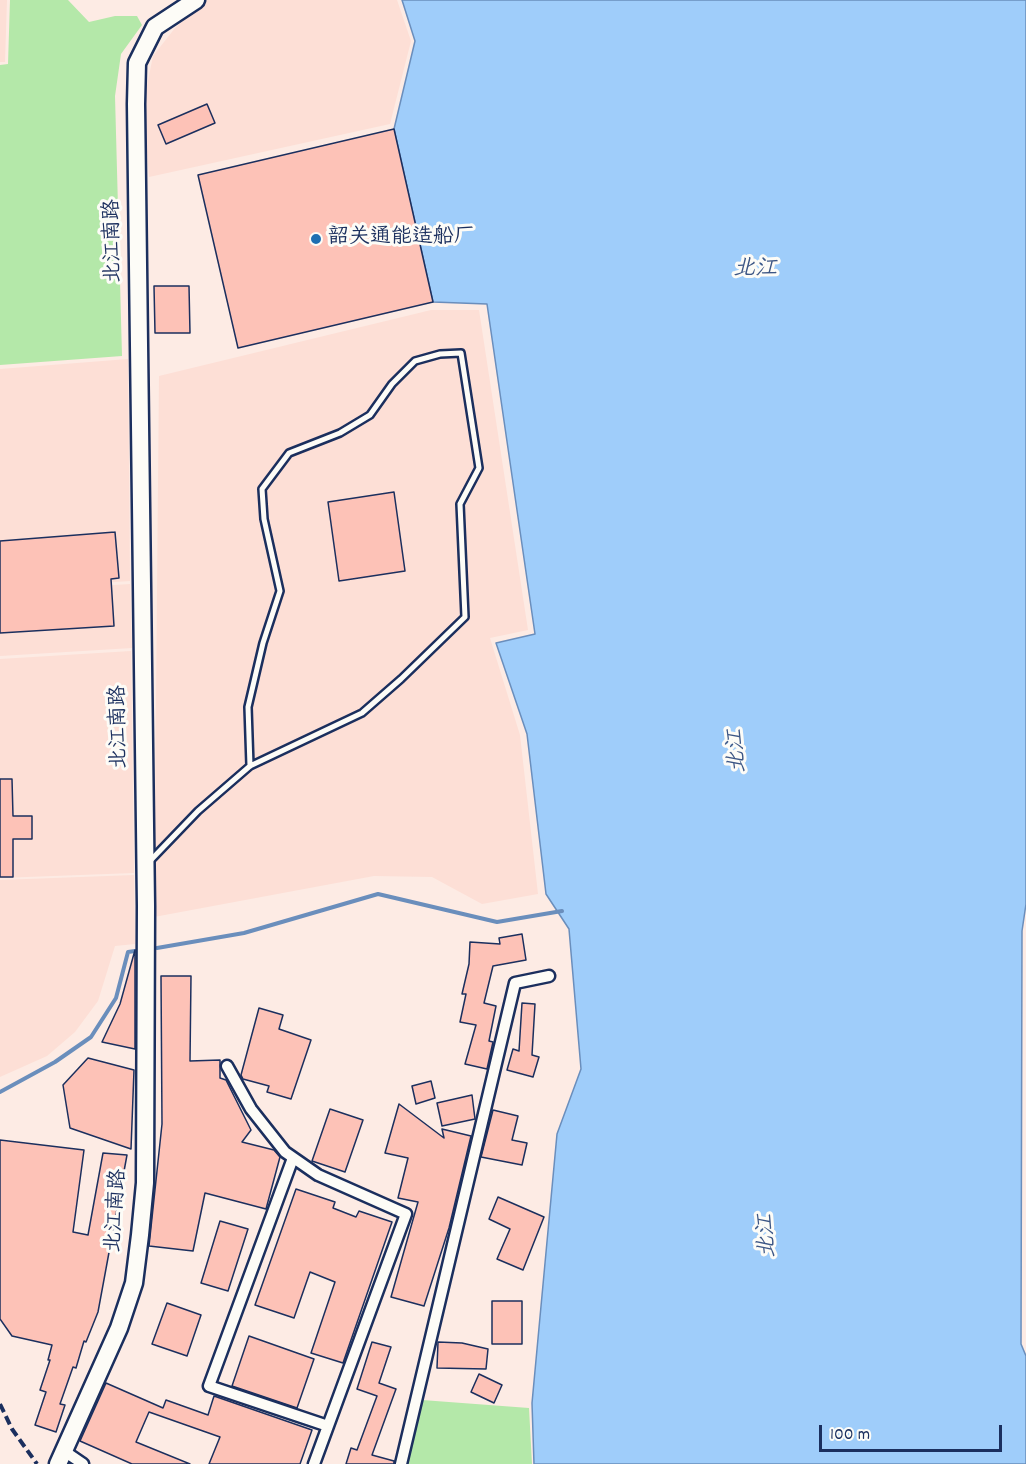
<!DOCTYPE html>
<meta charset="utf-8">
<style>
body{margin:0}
#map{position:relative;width:1026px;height:1464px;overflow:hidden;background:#fdebe4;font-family:Dekko,sans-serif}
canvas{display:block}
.scale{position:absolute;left:819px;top:1425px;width:183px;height:27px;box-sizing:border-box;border:3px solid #1b2f5e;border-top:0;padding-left:8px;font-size:18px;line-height:21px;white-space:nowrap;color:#1b2f5e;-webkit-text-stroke:4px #fdfcf7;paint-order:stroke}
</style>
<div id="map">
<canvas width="1026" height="1464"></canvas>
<div class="scale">100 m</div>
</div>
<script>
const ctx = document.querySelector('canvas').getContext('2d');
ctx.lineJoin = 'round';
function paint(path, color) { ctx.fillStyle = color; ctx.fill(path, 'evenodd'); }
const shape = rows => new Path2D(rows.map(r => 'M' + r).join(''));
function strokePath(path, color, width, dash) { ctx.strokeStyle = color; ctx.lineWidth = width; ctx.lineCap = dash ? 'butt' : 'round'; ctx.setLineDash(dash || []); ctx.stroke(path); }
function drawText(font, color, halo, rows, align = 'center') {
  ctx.font = font + ' Dekko,"LXGW WenKai TC",sans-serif'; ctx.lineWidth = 6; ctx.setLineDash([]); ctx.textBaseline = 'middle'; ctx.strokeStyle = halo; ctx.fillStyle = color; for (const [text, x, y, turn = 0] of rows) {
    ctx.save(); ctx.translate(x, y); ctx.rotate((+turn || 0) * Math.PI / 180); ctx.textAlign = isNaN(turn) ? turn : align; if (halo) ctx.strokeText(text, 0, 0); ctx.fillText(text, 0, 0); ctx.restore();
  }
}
paint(shape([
 [0,0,7,0,5,62,0,62],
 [207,0,397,0,411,41,390,124,149,177,143,105,153,56,175,28],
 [431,310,479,310,528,630,490,638,520,735,538,894,482,904,432,877,374,876,154,917,159,376],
 [128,359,130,581,0,590,0,369],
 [130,584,132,648,0,656,0,592],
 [131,651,134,873,0,878,0,659],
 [134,875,135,944,115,946,98,1001,75,1032,47,1056,0,1077,0,880]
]), '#fddfd6');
paint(shape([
 [10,0,68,0,89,22,115,16,137,16,142,25,121,54,115,96,122,356,0,365,0,65,8,64],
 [422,1400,529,1408,532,1464,406,1464]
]), '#b4e8a9');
const water = shape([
 [402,0,1026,0,1026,904,1022,931,1021,1344,1026,1356,1026,1464,534,1464,532,1403,557,1134,581,1069,569,929,546,894,527,734,496,643,535,634,487,304,433,302,394,129,415,41,402,0]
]);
paint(water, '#9fcdfa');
strokePath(water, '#6a8ebc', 1.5);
strokePath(shape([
 [157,948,244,933,378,894,497,922,562,911],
 [0,1092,55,1062,91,1037,116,998,128,952,135,951]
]), '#6a8ebc', 4);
const building = shape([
 [207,104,215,123,166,144,158,125,207,104],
 [394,129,433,302,238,348,198,175,394,129],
 [154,286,189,286,190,333,155,333,154,286],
 [394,492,405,571,339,581,328,502,394,492],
 [115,532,119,578,111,579,114,626,0,633,0,541,115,532],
 [0,779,12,779,13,816,32,816,32,839,13,839,13,877,0,877,0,779],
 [522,934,526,960,493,966,484,1003,496,1006,489,1041,493,1042,487,1069,465,1064,476,1025,460,1022,466,994,462,994,469,964,470,942,500,944,499,938,522,934],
 [135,950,135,1049,102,1042,120,1004,135,950],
 [161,976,191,976,190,1061,220,1060,220,1078,226,1080,251,1130,242,1142,274,1150,280,1157,266,1209,205,1193,193,1251,149,1246,162,1124,161,976],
 [522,1003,535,1004,532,1055,539,1057,533,1077,507,1070,513,1049,519,1051,522,1003],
 [259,1008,283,1015,279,1029,311,1040,291,1099,267,1092,269,1086,243,1079,241,1075,259,1008],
 [88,1058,134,1070,131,1149,70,1128,63,1085,88,1058],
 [431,1081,435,1098,416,1104,412,1086,431,1081],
 [472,1095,475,1119,442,1126,437,1103,472,1095],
 [399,1104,444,1138,442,1129,471,1136,449,1228,424,1306,391,1297,418,1202,398,1198,408,1158,385,1153,399,1104],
 [330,1109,363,1120,345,1172,312,1161,330,1109],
 [493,1110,518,1116,512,1140,527,1143,522,1165,481,1157,493,1110],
 [0,1140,84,1150,73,1232,88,1235,103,1153,127,1155,98,1312,86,1342,84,1341,76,1368,73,1367,60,1404,65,1405,56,1432,35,1425,46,1392,40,1390,50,1360,48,1360,52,1345,12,1336,0,1319,0,1140],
 [296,1189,335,1202,333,1208,356,1217,359,1211,392,1222,343,1363,311,1353,335,1282,310,1272,294,1318,255,1305,296,1189],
 [498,1197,544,1217,523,1270,497,1259,510,1229,489,1219,498,1197],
 [220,1221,248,1229,228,1291,201,1283,220,1221],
 [492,1301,522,1301,522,1344,492,1344,492,1301],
 [167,1303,201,1315,187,1356,152,1344,167,1303],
 [249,1336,314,1359,297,1408,232,1386,249,1336],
 [372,1342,391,1347,379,1383,396,1389,372,1455,394,1461,394,1464,346,1464,351,1448,357,1450,377,1396,357,1389,372,1342],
 [438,1342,462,1343,488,1349,486,1369,437,1368,438,1342],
 [479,1374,502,1385,494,1403,471,1392,479,1374],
 [106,1383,163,1408,166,1400,208,1415,214,1396,312,1430,300,1464,209,1464,220,1437,149,1412,136,1442,190,1464,132,1464,80,1441,106,1383]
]);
paint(building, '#fdc2b7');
strokePath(building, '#1b2f5e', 1.5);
const lane = shape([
 [149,862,198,811,250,766,362,713,401,679,465,617,460,504,479,468,461,353,440,354,415,361,392,384,370,415,340,433,289,453,262,489,264,519,280,591,263,643,248,707,250,766]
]);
const street = shape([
 [227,1066,251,1109,285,1152,318,1175,406,1214,314,1464],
 [293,1158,209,1386,328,1426],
 [64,1451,83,1464],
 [401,1464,515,983,549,976]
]);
const secondary = shape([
 [58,1464,119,1328,134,1283,140,1235,145,1183,146,906,136,104,137,63,155,27,196,0]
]);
strokePath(lane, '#1b2f5e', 10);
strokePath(street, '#1b2f5e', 15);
strokePath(secondary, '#1b2f5e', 21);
strokePath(lane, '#fdfcf7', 5);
strokePath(street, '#fdfcf7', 10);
strokePath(secondary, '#fdfcf7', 16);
strokePath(shape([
 [0,1404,12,1429,37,1464]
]), '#1b2f5e', 4, [9, 4.5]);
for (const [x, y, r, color] of [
 [316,239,6,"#1f6fb2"]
]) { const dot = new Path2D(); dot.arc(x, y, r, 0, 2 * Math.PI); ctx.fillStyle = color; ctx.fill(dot); strokePath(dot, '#fdfcf7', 2); }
drawText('21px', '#1b2f5e', '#fdfcf7', [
 ["韶关通能造船厂",328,239]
], 'left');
drawText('21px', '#1b2f5e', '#fdfcf7', [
 ["北江南路",115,241,-91],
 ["北江南路",121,727,-91],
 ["北江南路",118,1211,-86]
]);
drawText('italic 22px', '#3c5685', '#fdfcf7', [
 ["北江",755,271],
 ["北江",739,751,-94],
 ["北江",769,1236,-93]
]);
</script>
